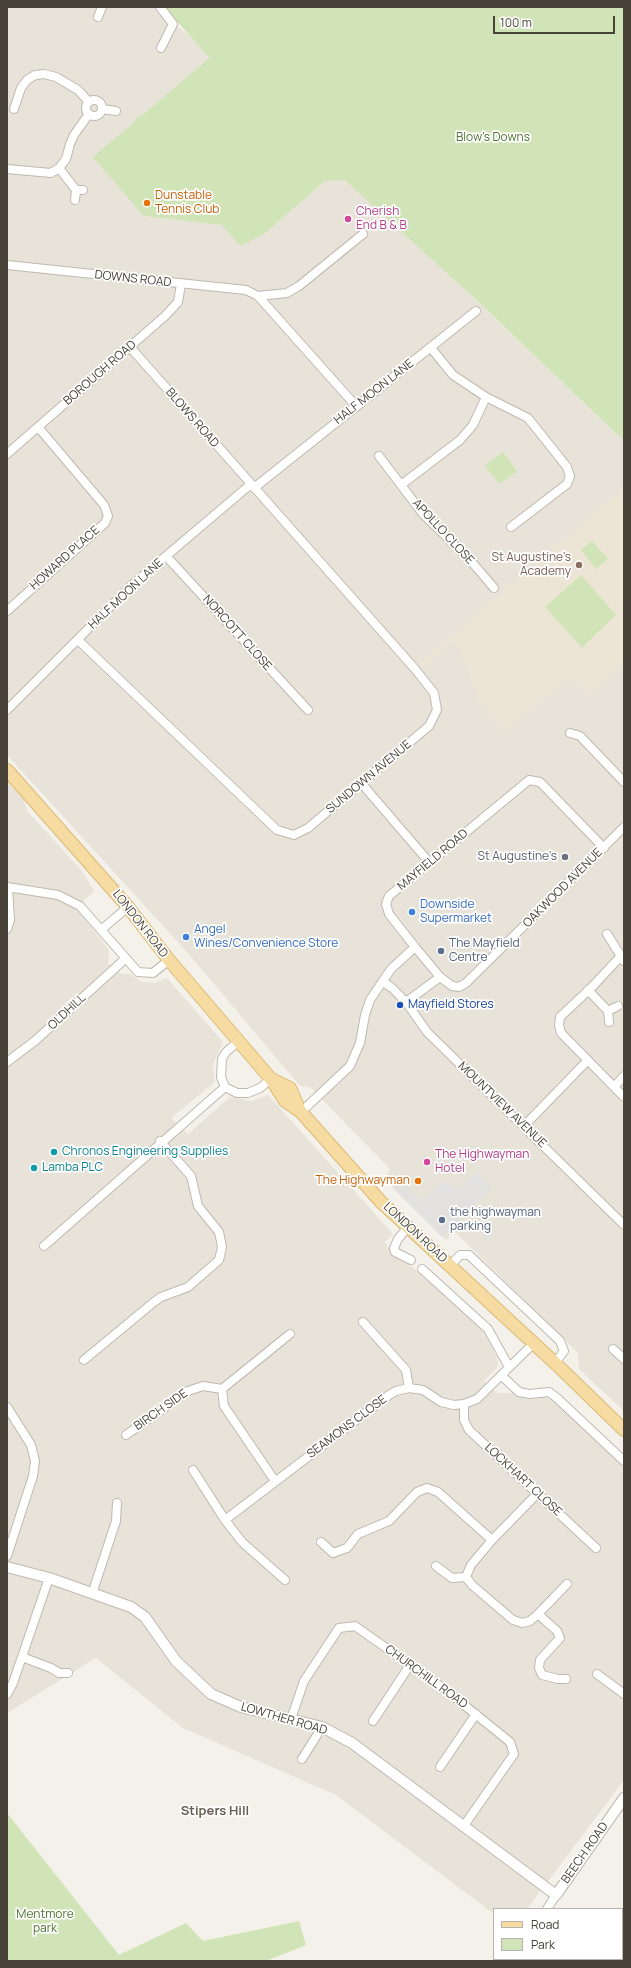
<!DOCTYPE html>
<style>
body{margin:0}
#map{position:relative;width:631px;height:1968px;overflow:hidden;background:#f4f1eb;font-family:Manrope,sans-serif}
canvas{display:block}
.frame{position:absolute;inset:0;border:8px solid #484239;pointer-events:none}
.legend{position:absolute;left:493px;top:1908px;width:130px;height:52px;box-sizing:border-box;background:#fff;border:1px solid #b6b3b0;margin:0;padding:5px 7px;list-style:none;font-size:12px;color:#484239}
.legend li{display:flex;align-items:center;gap:8px;height:20px}
.legend b{width:20px;border:1px solid #b6b3b0}
.scale{position:absolute;left:493px;top:16px;width:122px;height:18px;box-sizing:border-box;border:2px solid #484239;border-top:0;padding-left:5px;font-size:12px;line-height:14px;white-space:nowrap;color:#484239;-webkit-text-stroke:3px #fff;paint-order:stroke}
</style>
<div id="map">
<canvas width="631" height="1968"></canvas>
<div class="frame"></div>
<ul class="legend">
<li><b style="height:5px;background:#f6dca2"></b>Road</li>
<li><b style="height:11px;background:#d1e4b7"></b>Park</li>
</ul>
<div class="scale">100 m</div>
</div>
<script>
const ctx = document.querySelector('canvas').getContext('2d');
ctx.lineJoin = 'round';
function paint(path, color) { ctx.fillStyle = color; ctx.fill(path, 'evenodd'); }
const shape = rows => new Path2D(rows.map(r => 'M' + r).join(''));
function strokePath(path, color, width, dash) { ctx.strokeStyle = color; ctx.lineWidth = width; ctx.lineCap = dash ? 'butt' : 'round'; ctx.setLineDash(dash || []); ctx.stroke(path); }
function drawText(font, color, halo, rows, align = 'center') {
  ctx.font = font + ' Manrope,sans-serif'; ctx.lineWidth = 3.5; ctx.setLineDash([]); ctx.textBaseline = 'middle'; ctx.strokeStyle = halo; ctx.fillStyle = color; for (const [text, x, y, turn = 0] of rows) {
    ctx.save(); ctx.translate(x, y); ctx.rotate((+turn || 0) * Math.PI / 180); ctx.textAlign = isNaN(turn) ? turn : align; if (halo) ctx.strokeText(text, 0, 0); ctx.fillText(text, 0, 0); ctx.restore();
  }
}
paint(shape([
 [7,7,160,7,173,24,216,53,144,216,222,225,264,234,325,181,348,179,624,441,624,1411,579,1369,578,1353,454,1231,446,1240,384,1179,390,1169,310,1087,300,1086,187,952,7,755],
 [7,782,24,800,28,812,81,870,94,891,84,901,81,914,109,950,108,963,121,974,130,974,142,982,155,983,167,978,223,1042,213,1064,215,1082,171,1118,188,1134,230,1097,252,1101,268,1095,393,1234,385,1242,393,1255,412,1267,482,1329,498,1359,497,1368,484,1381,497,1393,514,1393,526,1399,543,1397,552,1399,624,1465,624,1780,527,1909,494,1909,494,1914,336,1795,183,1728,96,1658,7,1713]
]), '#e7e3d9');
paint(shape([
 [624,488,624,661,590,696,576,682,563,681,505,733,481,705,457,643,452,642,419,671,415,667]
]), '#ece5d6');
paint(shape([
 [164,7,624,7,624,441,473,297,345,180,325,181,264,234,240,246,222,225,144,216,93,157,130,126,139,116,140,117,210,58],
 [503,452,517,471,499,484,485,466],
 [592,541,608,559,596,569,581,550],
 [581,575,616,615,582,648,545,607],
 [7,1813,119,1955,186,1923,203,1941,299,1921,306,1945,266,1961,7,1961]
]), '#d1e4b7');
paint(shape([
 [477,1172,492,1188,442,1237,393,1188,401,1179,423,1202,446,1179,457,1191]
]), '#e3e1df');
const minor = shape([
 [160,7,173,24,161,48],
 [98,17,102,7],
 '86 108a8 8 0 1 1 16 0a8 8 0 1 1-16 0Z',
 [14,109,21,88,27,80,35,75,44,74,56,77,78,90,89,102],
 [102,109,116,111],
 [59,168,76,190],
 [7,169,51,173,59,168,66,159,70,144,74,135,89,114],
 [75,200,76,190,83,190],
 [7,265,246,290,258,296,356,406],
 [258,296,287,293,299,286,363,234],
 [431,348,453,375,486,397,528,418,567,467,570,476,567,484,511,527],
 [7,454,165,316,178,302,181,284],
 [379,456,423,514,471,561,494,588],
 [401,485,460,440,473,425,486,397],
 [254,488,476,311],
 [166,556,308,710],
 [7,611,105,523,108,516,104,505,38,427],
 [78,640,277,830,294,835,308,828,429,726,437,710,434,693,415,669,130,347],
 [7,710,133,584,251,484],
 [570,733,580,736,624,782],
 [362,784,429,862],
 [7,887,58,895,80,906,138,972,153,973,169,960],
 [7,929,10,920,8,887],
 [102,929,128,907],
 [607,934,624,961],
 [415,947,440,977,452,986,459,987,466,983,624,827],
 [620,957,592,987,560,1017,559,1025,561,1033,624,1097],
 [383,982,391,987,406,1002,427,1032,624,1225],
 [588,990,608,1011],
 [406,1002,440,977],
 [609,1022,608,1011,618,1006],
 [239,1041,226,1052,222,1059,221,1077,225,1087,237,1093,248,1093,260,1088,271,1079],
 [7,1062,36,1040,125,959],
 [614,1087,624,1076],
 [301,1112,350,1066,360,1043,365,1015,370,1000,391,969,415,947,389,914,386,904,389,896,529,780,540,782,604,848],
 [524,1126,588,1060],
 [408,1227,398,1239,394,1248,395,1252,411,1260],
 [44,1246,225,1087],
 [450,1266,460,1255,469,1255,560,1341,564,1351,555,1363],
 [422,1269,488,1329,509,1367],
 [363,1322,406,1370,409,1388],
 [613,1349,624,1359],
 [84,1360,154,1302,161,1297,188,1287,219,1260,222,1247,219,1232,198,1206,191,1176,160,1141],
 [502,1376,519,1392,530,1394,549,1392,557,1398,624,1461],
 [464,1404,464,1420,469,1430,596,1548],
 [7,1407,31,1445,35,1461,33,1476,7,1556],
 [126,1435,188,1391,203,1386,222,1389],
 [193,1470,225,1520,242,1542,285,1580],
 [275,1481,224,1406,222,1389,290,1334],
 [537,1494,492,1540,471,1565,466,1577,472,1585,513,1620,522,1623,530,1621,538,1614,567,1584],
 [225,1520,389,1395,396,1391,409,1388,423,1390,441,1402,454,1405,464,1404,477,1399,533,1344],
 [321,1542,333,1553,347,1548,358,1534,389,1521,417,1492,427,1488,438,1492,492,1540],
 [436,1566,452,1578,466,1577],
 [92,1594,116,1521,117,1503],
 [538,1614,557,1631,560,1638,540,1660,539,1668,542,1675,558,1679,566,1679],
 [22,1657,51,1668,59,1673,68,1673],
 [597,1674,624,1694],
 [7,1694,13,1683,49,1578],
 [291,1719,304,1681,339,1628,355,1626,443,1688,510,1742,514,1754,463,1827],
 [373,1721,410,1665],
 [302,1759,322,1727],
 [440,1767,476,1714],
 [547,1909,556,1895],
 [540,1959,542,1961]
]);
const tertiary = shape([
 [7,1567,49,1578,131,1607,145,1617,176,1661,211,1694,241,1707,322,1727,352,1743,556,1895,624,1798]
]);
const primary = shape([
 [7,770,128,907,169,960,271,1079,285,1101,301,1112,381,1202,555,1363,624,1430],
 [271,1079,290,1088,300,1111]
]);
strokePath(minor, '#bfb8ae', 10);
strokePath(tertiary, '#bfb8ae', 12);
strokePath(primary, '#dab973', 14);
strokePath(minor, '#fff', 8);
strokePath(tertiary, '#fff', 10);
strokePath(primary, '#f6dca2', 12);
for (const [x, y, r, color] of [
 [147,203,4,"#e8710a"],
 [348,219,4,"#d1479c"],
 [579,565,4,"#8d6e63"],
 [565,857,4,"#6b7280"],
 [412,912,4,"#3f7fe0"],
 [186,937,4,"#3f7fe0"],
 [441,951,4,"#5c6f8a"],
 [400,1005,4,"#1a4fb4"],
 [54,1152,4,"#0f9aa8"],
 [427,1162,4,"#d1479c"],
 [34,1168,4,"#0f9aa8"],
 [418,1181,4,"#e8710a"],
 [442,1220,4,"#5c6f8a"]
]) { const dot = new Path2D(); dot.arc(x, y, r, 0, 2 * Math.PI); ctx.fillStyle = color; ctx.fill(dot); strokePath(dot, '#fff', 1.5); }
drawText('12px', '#4c7531', '#fff', [
 ["Blow's Downs",493,138],
 ["Mentmore",45,1915],
 ["park",45,1929]
]);
drawText('12px', '#c56008', '#fff', [
 ["Dunstable",155,196],
 ["Tennis Club",155,210],
 ["The Highwayman",410,1181,"right"]
], 'left');
drawText('12px', '#b23c85', '#fff', [
 ["Cherish",356,212],
 ["End B & B",356,226],
 ["The Highwayman",435,1155],
 ["Hotel",435,1169]
], 'left');
drawText('12px', '#484239', '#fff', [
 ["DOWNS ROAD",133,279,6],
 ["BOROUGH ROAD",100,373,-41],
 ["HALF MOON LANE",374,392,-38],
 ["BLOWS ROAD",192,418,49],
 ["APOLLO CLOSE",443,532,47],
 ["HOWARD PLACE",65,558,-42],
 ["HALF MOON LANE",126,594,-43],
 ["NORCOTT CLOSE",237,633,48],
 ["SUNDOWN AVENUE",369,777,-40],
 ["MAYFIELD ROAD",433,860,-40],
 ["OAKWOOD AVENUE",563,888,-45],
 ["LONDON ROAD",140,924,52],
 ["OLDHILL",67,1012,-43],
 ["MOUNTVIEW AVENUE",502,1105,44],
 ["LONDON ROAD",415,1233,43],
 ["BIRCH SIDE",161,1410,-35],
 ["SEAMONS CLOSE",347,1427,-37],
 ["LOCKHART CLOSE",523,1480,43],
 ["CHURCHILL ROAD",426,1677,36],
 ["LOWTHER ROAD",284,1719,16],
 ["BEECH ROAD",585,1853,-55]
]);
drawText('12px', '#785e54', '#fff', [
 ["St Augustine's",571,558],
 ["Academy",571,572]
], 'right');
drawText('12px', '#5b616d', '#fff', [
 ["St Augustine's",557,857]
], 'right');
drawText('12px', '#366cbe', '#fff', [
 ["Downside",420,905],
 ["Supermarket",420,919],
 ["Angel",194,930],
 ["Wines/Convenience Store",194,944]
], 'left');
drawText('12px', '#4e5e75', '#fff', [
 ["The Mayfield",449,944],
 ["Centre",449,958],
 ["the highwayman",450,1213],
 ["parking",450,1227]
], 'left');
drawText('12px', '#164399', '#fff', [
 ["Mayfield Stores",408,1005]
], 'left');
drawText('12px', '#0d838f', '#fff', [
 ["Chronos Engineering Supplies",62,1152],
 ["Lamba PLC",42,1168]
], 'left');
drawText('bold 13px', '#6a5f51', '#fff', [
 ["Stipers Hill",215,1811]
]);
</script>
